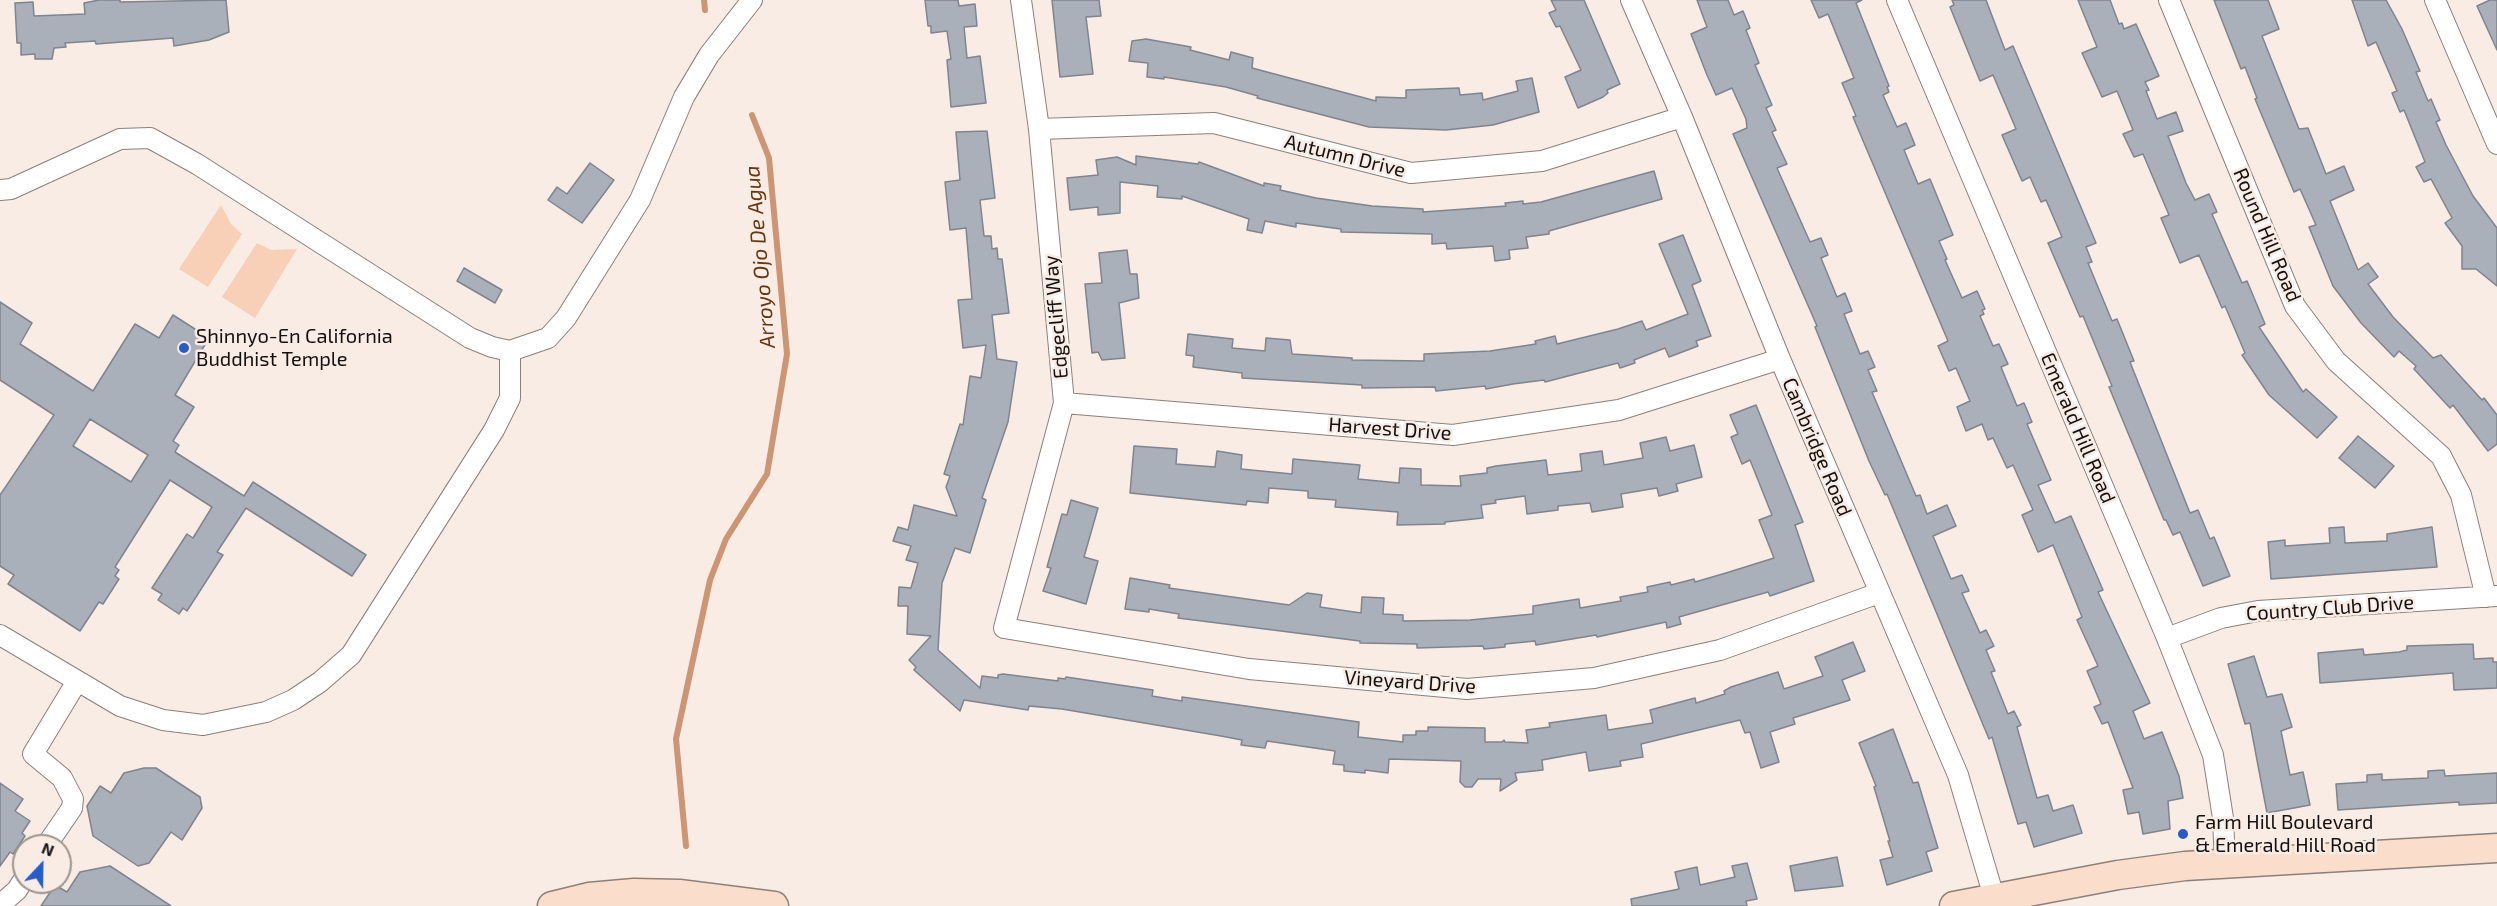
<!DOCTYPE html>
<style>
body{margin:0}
#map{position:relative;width:2497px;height:906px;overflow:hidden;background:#f8ece4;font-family:"Exo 2",sans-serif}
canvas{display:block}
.north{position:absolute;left:12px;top:834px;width:60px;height:60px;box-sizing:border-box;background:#f8ece4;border:2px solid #9d948e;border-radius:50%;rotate:22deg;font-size:16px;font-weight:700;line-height:24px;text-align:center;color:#14100e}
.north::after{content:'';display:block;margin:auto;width:21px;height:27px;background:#265bc8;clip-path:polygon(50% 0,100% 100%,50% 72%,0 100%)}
</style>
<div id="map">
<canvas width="2497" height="906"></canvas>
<div class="north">N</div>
</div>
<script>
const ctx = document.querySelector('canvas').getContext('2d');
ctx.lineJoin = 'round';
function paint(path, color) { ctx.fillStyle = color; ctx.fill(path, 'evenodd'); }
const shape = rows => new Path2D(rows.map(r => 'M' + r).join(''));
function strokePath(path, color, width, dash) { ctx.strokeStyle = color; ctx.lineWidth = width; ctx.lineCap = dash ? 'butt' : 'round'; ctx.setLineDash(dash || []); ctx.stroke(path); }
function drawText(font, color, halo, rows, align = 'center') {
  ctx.font = font + ' "Exo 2",sans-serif'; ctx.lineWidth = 5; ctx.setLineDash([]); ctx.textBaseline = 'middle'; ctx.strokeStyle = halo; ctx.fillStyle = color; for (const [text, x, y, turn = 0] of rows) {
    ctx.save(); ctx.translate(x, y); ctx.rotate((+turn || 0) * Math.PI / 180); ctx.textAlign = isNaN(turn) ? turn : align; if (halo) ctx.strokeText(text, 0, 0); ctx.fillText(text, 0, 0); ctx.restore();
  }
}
paint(shape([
 [221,205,231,224,242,234,208,287,179,269],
 [257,243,271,250,297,249,255,318,222,297]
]), '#f8cfb7');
strokePath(shape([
 [704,0,705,10],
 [686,846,676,739,710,580,726,539,767,474,787,354,769,158,752,115]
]), '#cc9574', 6);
const building = shape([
 [99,0,120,0,120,2,226,0,229,32,209,40,174,46,173,38,96,44,95,41,65,43,66,47,54,48,52,59,35,59,35,54,21,55,21,43,17,43,15,3,33,2,34,16,85,14,84,3,99,0],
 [925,0,958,0,959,6,975,4,977,26,964,27,967,58,980,56,986,103,951,107,947,60,951,59,947,31,931,33,931,26,928,26,925,0],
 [1052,0,1099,0,1101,16,1086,17,1093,74,1060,77,1052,0],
 [1551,0,1584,0,1620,84,1607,90,1608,93,1603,97,1578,108,1565,77,1581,70,1560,26,1556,27,1549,13,1556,10,1551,0],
 [1697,0,1728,0,1734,15,1743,11,1750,28,1746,30,1759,63,1755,65,1772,105,1766,108,1776,130,1772,132,1787,164,1777,168,1810,242,1821,238,1828,255,1821,258,1837,297,1845,293,1852,311,1844,314,1860,354,1868,351,1875,367,1868,370,1877,391,1872,392,1916,496,1920,495,1927,514,1947,505,1956,526,1933,536,1951,579,1962,575,1969,591,1962,593,1980,633,1986,630,1994,646,1986,650,1995,671,1991,672,2008,714,2014,711,2021,725,2017,727,2037,798,2048,795,2053,811,2073,805,2082,833,2034,847,2026,822,2018,824,1992,737,1989,739,1887,494,1885,495,1869,461,1815,327,1817,326,1733,134,1747,128,1746,119,1732,88,1716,95,1707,75,1691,34,1707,27,1697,0],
 [1811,0,1862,0,1856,3,1889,86,1887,87,1889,92,1883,95,1897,127,1906,123,1915,145,1904,150,1918,184,1930,179,1953,235,1939,241,1947,259,1945,260,1962,298,1977,291,1985,309,1982,310,1984,314,1980,316,1993,346,1999,344,2008,364,2001,367,2017,406,2024,403,2032,422,2027,424,2051,480,2038,485,2055,523,2071,516,2103,590,2098,592,2150,703,2133,711,2144,739,2162,732,2179,776,2183,798,2168,801,2170,829,2143,834,2139,812,2128,814,2123,790,2133,788,2108,722,2102,724,2094,707,2101,704,2087,671,2098,666,2077,620,2082,617,2053,545,2038,552,2022,515,2033,510,2013,465,2007,468,1993,438,1988,440,1982,424,1966,431,1957,407,1970,401,1956,368,1949,371,1938,346,1948,341,1853,117,1856,116,1842,83,1854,78,1828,14,1819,18,1811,0],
 [1952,0,1986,0,2005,50,2013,46,2096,243,2086,247,2092,262,2088,263,2112,321,2117,319,2134,361,2130,362,2190,513,2198,510,2210,539,2214,537,2230,576,2203,586,2180,532,2173,535,2166,520,2164,520,2109,387,2112,386,2083,316,2080,317,2048,243,2062,237,2046,200,2041,202,2030,177,2022,181,2002,135,2016,129,1993,75,1980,81,1950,7,1954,5,1952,0],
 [2078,0,2110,0,2119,24,2122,23,2124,29,2136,24,2159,76,2145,82,2149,90,2146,91,2157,119,2176,112,2183,131,2168,136,2186,183,2195,200,2209,194,2217,212,2212,214,2242,283,2247,281,2265,324,2259,327,2303,392,2306,389,2337,417,2317,438,2269,395,2242,355,2245,353,2225,306,2222,308,2199,255,2180,263,2161,218,2169,215,2143,154,2134,157,2123,134,2133,130,2117,91,2102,97,2082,53,2097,47,2078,0],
 [2214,0,2268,0,2279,29,2262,36,2299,129,2308,128,2326,174,2344,166,2354,190,2330,201,2358,270,2368,263,2378,277,2368,284,2393,317,2433,358,2441,355,2482,400,2484,398,2497,415,2497,444,2488,451,2453,405,2450,408,2414,369,2416,366,2399,351,2394,357,2361,323,2333,286,2309,227,2316,225,2300,189,2294,192,2255,99,2257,98,2245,67,2241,69,2214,0],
 [2352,0,2386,0,2402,29,2420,71,2416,72,2428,101,2431,99,2440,120,2436,122,2446,145,2473,196,2497,228,2497,286,2476,269,2462,269,2462,246,2445,223,2452,218,2431,179,2424,182,2416,167,2425,162,2404,110,2400,112,2392,93,2397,91,2376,42,2368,46,2352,0],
 [2490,0,2497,0,2497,50,2477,6,2490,0],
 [1146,39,1191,47,1190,50,1229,60,1231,52,1253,58,1252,68,1376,101,1376,97,1406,98,1406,90,1459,88,1460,95,1482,93,1483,100,1518,91,1516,81,1532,78,1539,112,1493,125,1446,130,1369,127,1257,98,1258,96,1226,87,1164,77,1164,79,1147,77,1148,63,1129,61,1132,41,1146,39],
 [987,131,995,198,980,200,984,236,991,236,992,249,997,248,998,259,1002,259,1009,313,992,315,997,359,1017,362,1008,422,982,498,986,500,970,553,955,548,942,583,938,650,980,688,982,676,998,678,998,675,1003,674,1058,681,1058,678,1065,679,1066,677,1153,690,1152,696,1182,701,1182,697,1359,722,1358,737,1403,742,1403,735,1416,735,1416,731,1428,731,1428,727,1485,728,1485,742,1502,742,1504,740,1505,742,1528,743,1526,730,1550,727,1549,723,1606,715,1608,730,1653,723,1650,710,1695,698,1696,703,1725,694,1724,691,1731,687,1778,672,1784,689,1823,676,1815,657,1853,642,1865,671,1842,680,1850,700,1793,718,1795,724,1770,732,1779,762,1761,768,1750,732,1745,733,1740,720,1641,744,1643,757,1620,761,1621,766,1589,771,1586,752,1542,760,1543,770,1515,773,1517,780,1500,791,1501,779,1478,779,1472,787,1465,787,1460,782,1461,761,1389,759,1388,773,1365,770,1365,773,1344,771,1344,765,1333,764,1335,751,1267,741,1265,748,1241,745,1242,740,1221,736,1062,709,1029,706,1028,710,964,700,960,711,914,670,916,667,909,660,931,636,907,634,908,606,898,606,899,587,911,588,918,563,906,560,911,546,893,541,898,527,908,530,914,505,957,516,946,487,950,476,944,474,960,424,963,425,970,376,981,378,986,345,963,348,958,300,972,299,966,228,950,230,945,182,960,180,956,132,987,131],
 [1136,156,1198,164,1199,162,1264,186,1264,183,1281,186,1280,190,1316,198,1372,206,1423,209,1423,212,1506,206,1505,203,1523,201,1523,204,1541,202,1654,171,1662,199,1549,231,1549,234,1526,237,1528,248,1509,250,1510,259,1495,261,1493,246,1447,249,1446,243,1432,244,1432,234,1341,232,1341,229,1296,223,1296,227,1265,221,1262,233,1247,230,1249,219,1182,196,1182,199,1157,197,1158,186,1120,182,1120,213,1098,215,1098,207,1070,210,1067,178,1098,175,1096,160,1117,157,1136,165,1136,156],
 [590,163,614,180,582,223,548,200,557,187,567,194,590,163],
 [1683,235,1701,281,1692,285,1711,336,1696,341,1698,346,1669,357,1665,348,1634,360,1635,363,1620,368,1618,363,1545,382,1544,380,1513,384,1486,389,1485,386,1436,391,1435,387,1362,388,1362,385,1242,378,1242,373,1193,367,1194,356,1186,355,1188,334,1233,339,1232,348,1265,351,1266,338,1290,340,1292,354,1352,358,1352,360,1424,361,1424,354,1490,351,1536,344,1535,341,1555,336,1557,344,1618,329,1642,321,1646,330,1688,314,1659,244,1683,235],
 [1127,250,1130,274,1137,274,1139,298,1119,303,1125,358,1102,360,1098,352,1092,353,1085,284,1102,283,1099,253,1127,250],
 [464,268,502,290,495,303,457,281,464,268],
 [0,302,32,323,20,344,93,391,135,324,159,338,173,315,209,338,175,395,194,407,173,441,179,445,175,452,244,496,253,482,366,555,352,576,246,508,217,552,223,555,187,611,183,608,179,614,158,600,162,594,152,588,187,534,193,538,212,507,170,480,115,567,119,570,115,576,119,579,103,604,99,602,80,631,8,584,14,575,0,566,0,495,54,415,0,380,0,302],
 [90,419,148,455,131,482,73,446,90,419],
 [1756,405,1803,522,1795,525,1814,581,1770,596,1768,592,1679,617,1681,624,1667,628,1666,622,1597,637,1596,635,1536,645,1535,641,1505,644,1505,647,1484,649,1483,646,1417,648,1417,644,1360,643,1360,641,1178,618,1179,614,1149,609,1149,612,1125,609,1130,578,1170,585,1169,588,1289,605,1307,593,1322,595,1320,607,1361,613,1362,597,1384,598,1383,614,1403,615,1403,621,1470,620,1533,614,1533,606,1579,599,1580,608,1621,601,1620,597,1648,592,1647,587,1670,582,1671,585,1694,579,1695,582,1726,573,1774,558,1759,520,1772,515,1750,460,1742,464,1731,437,1738,434,1730,415,1756,405],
 [2358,436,2394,466,2375,488,2339,458,2358,436],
 [1666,437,1670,451,1694,445,1702,477,1676,484,1678,491,1659,496,1657,488,1621,494,1623,507,1592,512,1590,503,1558,506,1558,510,1527,514,1525,496,1495,500,1496,503,1481,505,1483,518,1445,522,1445,524,1397,525,1398,512,1335,507,1336,500,1308,498,1308,491,1269,488,1268,503,1247,501,1246,505,1130,493,1134,446,1177,449,1176,464,1215,467,1217,451,1242,455,1241,469,1292,474,1293,459,1360,465,1358,479,1399,483,1400,468,1421,469,1421,485,1461,486,1460,476,1487,473,1487,468,1496,466,1546,460,1548,475,1582,471,1580,454,1602,451,1604,465,1643,458,1640,443,1666,437],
 [1071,500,1098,508,1084,557,1098,561,1086,604,1043,591,1051,568,1047,567,1062,514,1067,515,1071,500],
 [2344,527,2345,543,2387,541,2387,534,2432,527,2437,567,2271,579,2268,542,2285,540,2285,546,2330,543,2329,528,2344,527],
 [2473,644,2474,659,2493,658,2493,662,2497,662,2497,688,2454,690,2453,673,2320,683,2318,653,2363,649,2364,655,2399,652,2407,650,2407,646,2473,644],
 [2254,656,2267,697,2282,694,2292,727,2281,731,2290,775,2303,772,2310,805,2267,813,2250,723,2245,724,2228,664,2254,656],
 [1893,729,1913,783,1918,782,1938,848,1926,852,1932,871,1887,885,1880,860,1893,857,1888,841,1890,841,1874,787,1876,786,1859,743,1893,729],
 [144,768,156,768,200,797,202,808,182,840,171,832,149,863,138,866,93,836,87,806,100,786,111,793,124,773,144,768],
 [2444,770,2445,776,2497,773,2497,803,2459,805,2459,802,2338,810,2336,784,2367,782,2367,775,2382,774,2382,780,2428,778,2428,771,2444,770],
 [0,783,23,799,15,811,30,821,22,833,25,836,13,854,10,852,0,866,0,783],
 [1837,857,1843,886,1795,891,1790,866,1837,857],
 [1747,863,1757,899,1746,901,1747,906,1632,906,1631,899,1679,889,1675,872,1697,867,1700,885,1735,877,1732,866,1747,863],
 [110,866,171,906,41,906,55,885,67,892,80,872,110,866]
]);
paint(building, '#aab0ba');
strokePath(building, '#7f848e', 1.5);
const street = shape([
 [1021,0,1039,129,1064,403,1004,628,1249,669,1467,689,1594,678,1720,650,1879,593],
 [1631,0,1682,117,1780,359,1958,775,1994,897],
 [1897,0,2167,638,2213,755,2223,818,2225,865],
 [2169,0,2295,306,2336,361,2441,456,2461,495,2486,597],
 [2435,0,2497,144],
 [1039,129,1214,123,1411,173,1542,161,1682,117],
 [0,190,11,189,120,139,150,138,197,164,470,338,492,347,510,351,548,338,566,318,640,200,684,97,709,55,752,0],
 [1064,403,1453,435,1619,410,1780,359],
 [0,635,120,706,163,720,203,725,266,712,293,700,320,682,351,655,494,430,510,398,510,351],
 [2167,638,2221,618,2258,611,2497,596],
 [46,846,72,808,73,799,62,778,33,754,76,683],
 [0,905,17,890,24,879]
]);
const secondary = shape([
 [552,906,589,897,634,893,679,894,774,906],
 [1954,906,2118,875,2185,866,2497,848]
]);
strokePath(street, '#8b807a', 22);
strokePath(secondary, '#8b807a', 31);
strokePath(street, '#fff', 20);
strokePath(secondary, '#fadecb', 28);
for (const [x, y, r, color] of [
 [184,348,6,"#265bc8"],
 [2183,834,6,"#265bc8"]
]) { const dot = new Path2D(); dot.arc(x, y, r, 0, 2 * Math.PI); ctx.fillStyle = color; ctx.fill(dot); strokePath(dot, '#f8ece4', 2); }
drawText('20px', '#14100e', '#f8ece4', [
 ["Autumn Drive",1345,156,14],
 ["Round Hill Road",2267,235,67],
 ["Edgecliff Way",1056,317,-95],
 ["Emerald Hill Road",2078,428,67],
 ["Harvest Drive",1390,429,4],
 ["Cambridge Road",1817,447,67],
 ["Country Club Drive",2330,608,-4],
 ["Vineyard Drive",1410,682,4]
]);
drawText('20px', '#14100e', '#f8ece4', [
 ["Shinnyo-En California",196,336],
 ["Buddhist Temple",196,359],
 ["Farm Hill Boulevard",2195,822],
 ["& Emerald Hill Road",2195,845]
], 'left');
drawText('italic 21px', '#69350f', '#f8ece4', [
 ["Arroyo Ojo De Agua",760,257,-95]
]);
</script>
